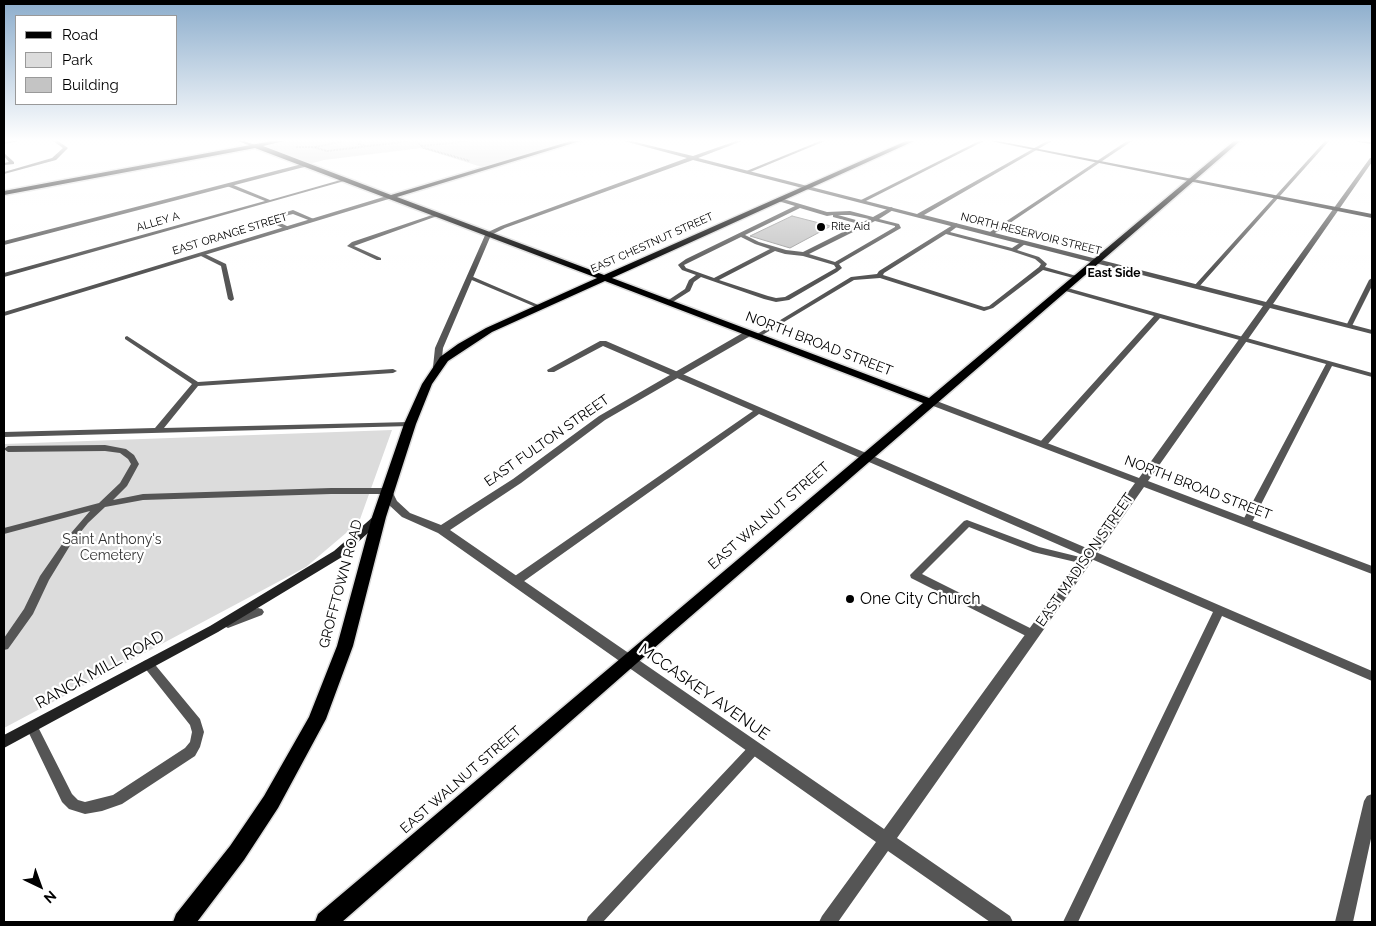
<!DOCTYPE html>
<style>
body{margin:0}
#map{position:relative;width:1376px;height:926px;overflow:hidden;background:#fff;font-family:Raleway,sans-serif}
canvas{display:block}
.frame{position:absolute;inset:0;border:5px solid #000;pointer-events:none}
.legend{position:absolute;left:15px;top:15px;width:162px;height:90px;box-sizing:border-box;background:#fff;border:1px solid #999;margin:0;padding:6px 9px;list-style:none;font-size:15px;color:#000}
.legend li{display:flex;align-items:center;gap:10px;height:25px}
.legend b{width:25px;border:1px solid #999}
.north{position:absolute;left:15px;top:861px;width:50px;height:50px;-webkit-text-stroke:4px #fff;paint-order:stroke;rotate:138deg;font-size:14px;font-weight:700;line-height:20px;text-align:center;color:#000}
.north::after{content:'';display:block;margin:auto;width:18px;height:22px;background:#000;clip-path:polygon(50% 0,100% 100%,50% 72%,0 100%)}
</style>
<div id="map">
<canvas width="1376" height="926"></canvas>
<div class="frame"></div>
<ul class="legend">
<li><b style="height:6px;background:#000"></b>Road</li>
<li><b style="height:14px;background:#dcdcdc"></b>Park</li>
<li><b style="height:14px;background:#c4c4c4"></b>Building</li>
</ul>
<div class="north">N</div>
</div>
<script>
const ctx = document.querySelector('canvas').getContext('2d');
ctx.lineJoin = 'round';
function paint(path, color) { ctx.fillStyle = color; ctx.fill(path, 'evenodd'); }
const shape = rows => new Path2D(rows.map(r => 'M' + r).join(''));
function strokePath(path, color, width, dash) { ctx.strokeStyle = color; ctx.lineWidth = width; ctx.lineCap = dash ? 'butt' : 'round'; ctx.setLineDash(dash || []); ctx.stroke(path); }
function drawText(font, color, halo, rows, align = 'center') {
  ctx.font = font + ' Raleway,sans-serif'; ctx.lineWidth = 4.5; ctx.setLineDash([]); ctx.textBaseline = 'middle'; ctx.strokeStyle = halo; ctx.fillStyle = color; for (const [text, x, y, turn = 0] of rows) {
    ctx.save(); ctx.translate(x, y); ctx.rotate((+turn || 0) * Math.PI / 180); ctx.textAlign = isNaN(turn) ? turn : align; if (halo) ctx.strokeText(text, 0, 0); ctx.fillText(text, 0, 0); ctx.restore();
  }
}
paint(shape([
 [281,141,577,141,485,168,421,148,324,160,306,165,256,146],
 [392,430,359,522,306,567,4,728,4,444]
]), '#dcdcdc');
const building = shape([
 [792,216,831,226,790,248,750,236,792,216]
]);
paint(building, '#c4c4c4');
strokePath(building, '#999', 1);
const primary = shape([
 [272,141,284,141,263,146,391,195,571,141,580,141,397,197,604,275,906,141,914,141,612,278,929,398,1234,141,1240,141,653,649,342,922,315,922,318,914,923,403,605,281,492,332,448,361,432,384,416,424,386,517,353,646,326,719,278,808,244,860,197,922,173,922,176,914,230,846,264,796,309,717,337,646,372,517,404,424,422,384,440,357,458,344,486,328,597,278,255,148,4,195,4,191,272,141]
]);
strokePath(primary, '#dbdbdb', 3);
strokePath(shape([
 [360,141,359,144,365,145],
 [416,141,424,148,470,161],
 [421,146,470,141],
 [296,147,313,147,327,151,410,141],
 [315,147,344,141]
]), '#777', 2, [0.5, 1]);
paint(shape([
 [10,141,19,141,4,144,4,142,10,141],
 [53,141,58,141,68,148,56,160,4,174,4,172,52,158,63,148,53,141],
 [820,141,825,141,748,173,744,172,820,141],
 [979,141,984,141,864,202,859,201,979,141],
 [1127,141,1132,141,992,235,987,234,1127,141],
 [1325,141,1329,141,1198,288,1194,288,1194,286,1325,141],
 [4,153,14,162,14,164,4,165,4,163,9,162,4,156,4,153],
 [344,179,348,180,4,277,4,273,265,201,227,186,227,184,231,184,270,200,344,179],
 [780,198,827,212,850,211,873,217,891,207,893,208,893,210,879,219,899,224,901,228,839,264,842,268,837,272,789,300,776,302,764,299,701,277,694,282,690,291,671,303,667,303,667,301,685,289,689,280,696,275,682,270,678,265,679,264,686,259,795,206,778,201,777,200,780,198],
 [800,208,827,216,833,215,833,217,859,224,803,252,786,250,759,242,745,235,800,208],
 [838,215,850,215,869,219,863,222,838,215],
 [875,221,895,226,895,227,835,262,809,254,875,221],
 [741,237,755,244,770,249,714,278,686,268,684,265,741,237],
 [775,251,785,254,803,256,834,265,836,268,785,297,776,298,768,296,719,280,775,251],
 [293,210,316,220,311,221,293,214,272,219,289,227,290,228,287,230,264,219,293,210],
 [435,214,440,215,354,246,381,258,381,260,377,260,347,246,352,242,435,214],
 [956,223,959,225,958,226,950,232,1012,248,1021,242,1025,242,1025,244,1017,250,1039,257,1047,264,1045,267,1080,277,1077,279,1043,270,993,308,984,311,880,278,854,280,759,337,755,337,754,336,851,277,877,274,879,271,956,223],
 [946,234,1011,251,1035,259,1041,264,1039,267,989,306,984,307,883,275,884,273,946,234],
 [199,253,203,253,226,264,234,299,233,300,231,301,228,299,221,266,199,255,199,253],
 [467,276,471,276,543,307,540,309,538,308,467,278,467,276],
 [1372,278,1372,286,1352,326,1351,327,1347,327,1346,326,1369,280,1372,278],
 [1064,287,1372,373,1372,377,1332,366,1252,522,1247,525,1244,524,1242,522,1326,364,1160,318,1046,446,1040,446,1039,444,1040,442,1154,316,1062,290,1062,288,1064,287],
 [127,336,198,382,393,369,397,371,393,373,198,386,164,428,410,422,414,424,410,426,4,437,4,432,155,428,192,384,125,339,125,337,127,336],
 [600,341,606,341,1372,671,1372,681,1222,616,1078,922,1063,922,1213,612,759,414,520,584,512,584,511,581,512,578,753,411,603,346,554,372,548,372,547,370,600,341],
 [105,445,126,449,134,455,139,464,127,486,113,500,143,494,331,488,387,488,392,491,387,494,331,494,143,500,105,507,88,523,71,544,49,580,33,614,8,649,4,650,4,638,24,609,40,576,65,540,90,511,4,534,4,528,99,503,120,483,131,464,128,459,120,453,105,451,8,452,4,449,8,446,105,445],
 [967,520,1039,547,1084,558,1088,559,1089,561,1088,563,1084,564,1033,552,969,527,922,574,1036,631,1038,634,1036,637,1032,638,1028,637,911,578,910,575,964,521,967,520],
 [148,660,152,661,200,719,204,732,200,747,195,756,122,804,102,811,85,814,69,809,62,802,26,727,28,723,32,722,36,723,72,794,78,800,85,802,113,795,185,748,190,742,192,732,190,725,144,667,142,664,144,661,148,660],
 [754,744,758,745,760,749,758,753,603,922,586,922,588,917,750,745,754,744]
]), '#555');
paint(shape([
 [624,141,631,141,693,156,736,141,742,141,698,158,917,214,1047,141,1052,141,924,215,1266,302,1370,158,1372,158,1372,162,1273,304,1372,330,1372,334,1270,308,1148,481,1372,566,1372,574,1144,487,897,838,1010,916,1013,922,990,922,888,851,838,922,819,922,822,916,876,842,438,533,402,517,389,505,382,491,383,489,391,489,397,501,410,513,441,525,513,479,599,416,746,331,752,331,752,335,605,420,521,483,450,530,884,829,1135,483,928,404,926,402,928,400,934,400,1139,478,1263,306,693,160,505,228,491,235,443,348,441,367,440,369,434,369,433,367,435,348,486,233,501,226,687,158,624,141],
 [1356,141,1372,142,1372,144,1358,142,1356,141],
 [306,163,309,165,308,166,4,245,4,241,306,163],
 [390,195,392,196,392,198,4,316,4,312,390,195],
 [258,608,262,609,264,612,262,615,228,628,224,626,222,623,224,620,258,608],
 [1372,794,1372,834,1353,922,1335,922,1364,801,1367,796,1372,794]
]), '#555');
paint(shape([
 [238,141,244,141,258,146,254,147,238,141],
 [990,141,998,141,1372,214,1372,218,990,141],
 [378,515,383,518,382,520,342,557,218,632,4,748,4,735,210,626,334,551,374,516,378,515]
]), '#222');
paint(primary, '#000');
const sky = ctx.createLinearGradient(0, 0, 0, 270);
sky.addColorStop(0, '#8cadcc');
sky.addColorStop(0.52, '#fff');
sky.addColorStop(1, '#ffffff00');
ctx.fillStyle = sky;
ctx.fillRect(0, 0, 1376, 270);
for (const [x, y, r, color] of [
 [821,227,5,"#000"],
 [850,599,5,"#000"]
]) { const dot = new Path2D(); dot.arc(x, y, r, 0, 2 * Math.PI); ctx.fillStyle = color; ctx.fill(dot); strokePath(dot, '#fff', 2); }
drawText('11px', '#000', '#fff', [
 ["ALLEY A",158,222,-16],
 ["EAST ORANGE STREET",230,234,-17],
 ["NORTH RESERVOIR STREET",1031,234,14],
 ["EAST CHESTNUT STREET",652,243,-24]
]);
drawText('11px', '#000', '#fff', [
 ["Rite Aid",831,227]
], 'left');
drawText('bold 12px', '#000', '#fff', [
 ["East Side",1114,273]
]);
drawText('14px', '#000', '#fff', [
 ["NORTH BROAD STREET",819,344,21],
 ["EAST FULTON STREET",547,441,-35],
 ["NORTH BROAD STREET",1198,488,21],
 ["EAST WALNUT STREET",769,516,-41],
 ["EAST MADISON STREET",1085,560,-55],
 ["GROFFTOWN ROAD",341,584,-75],
 ["EAST WALNUT STREET",461,780,-41]
]);
drawText('14px', '#333', '#fff', [
 ["Saint Anthony's",112,540],
 ["Cemetery",112,556]
]);
drawText('16px', '#000', '#fff', [
 ["One City Church",860,599]
], 'left');
drawText('16px', '#000', '#fff', [
 ["RANCK MILL ROAD",100,670,-29],
 ["MCCASKEY AVENUE",704,692,35]
]);
</script>
